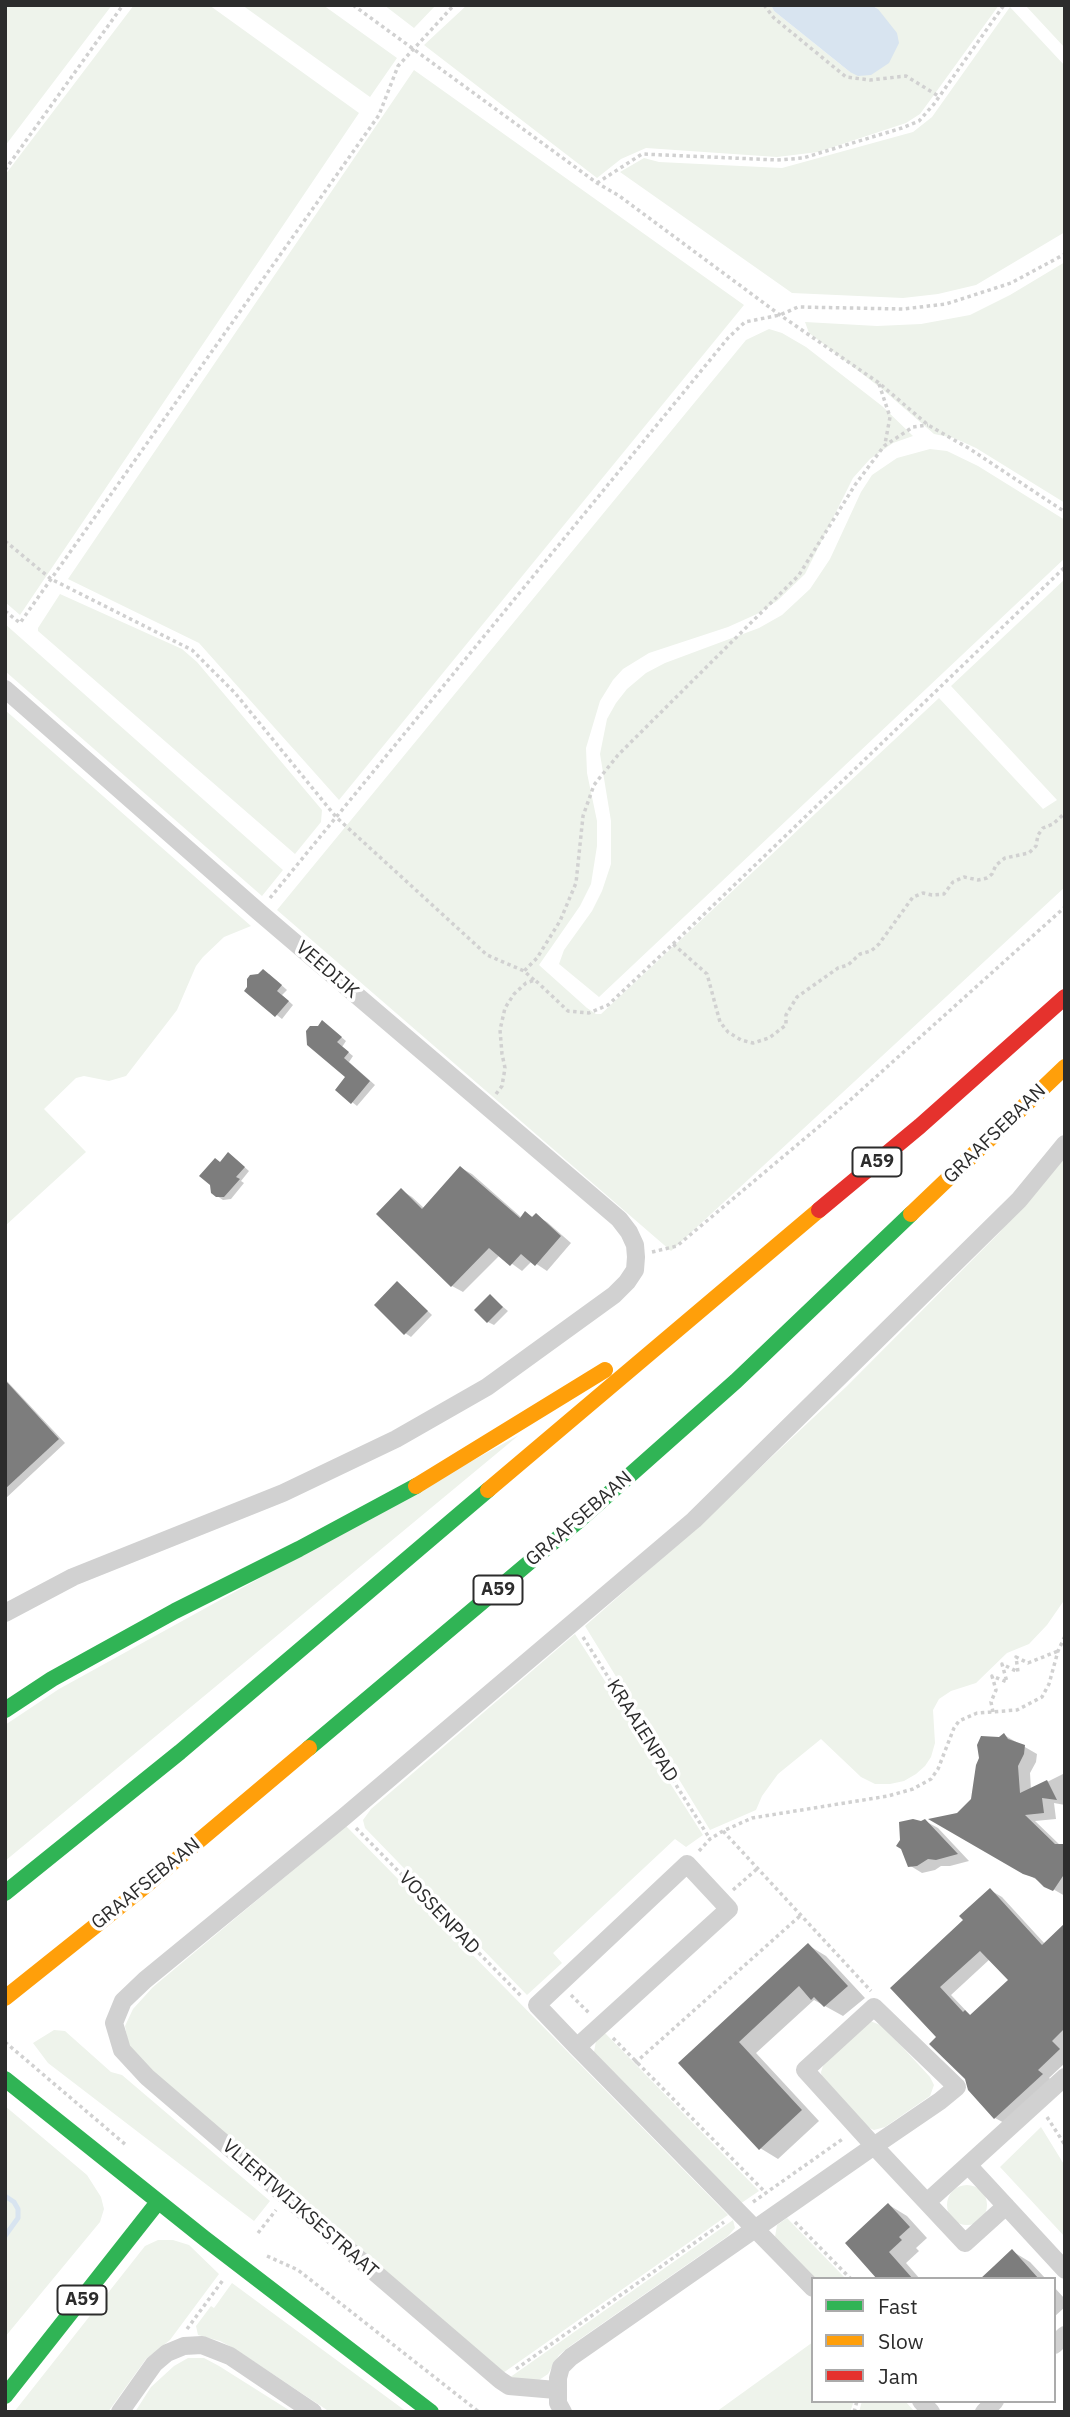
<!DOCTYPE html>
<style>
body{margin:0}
#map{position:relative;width:1070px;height:2417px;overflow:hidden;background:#fff;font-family:"IBM Plex Sans",sans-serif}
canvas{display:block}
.frame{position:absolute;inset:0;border:7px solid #2c2c2c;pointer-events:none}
.legend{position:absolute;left:811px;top:2277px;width:245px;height:126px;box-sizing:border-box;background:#fff;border:2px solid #ababab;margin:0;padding:9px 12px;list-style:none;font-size:21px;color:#2c2c2c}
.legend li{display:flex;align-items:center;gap:14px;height:35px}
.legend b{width:35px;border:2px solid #ababab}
</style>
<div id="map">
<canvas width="1070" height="2417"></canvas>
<div class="frame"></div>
<ul class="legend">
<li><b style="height:9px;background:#30b455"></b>Fast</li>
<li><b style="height:9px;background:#ff9f0a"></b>Slow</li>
<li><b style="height:9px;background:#e5322d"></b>Jam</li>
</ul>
</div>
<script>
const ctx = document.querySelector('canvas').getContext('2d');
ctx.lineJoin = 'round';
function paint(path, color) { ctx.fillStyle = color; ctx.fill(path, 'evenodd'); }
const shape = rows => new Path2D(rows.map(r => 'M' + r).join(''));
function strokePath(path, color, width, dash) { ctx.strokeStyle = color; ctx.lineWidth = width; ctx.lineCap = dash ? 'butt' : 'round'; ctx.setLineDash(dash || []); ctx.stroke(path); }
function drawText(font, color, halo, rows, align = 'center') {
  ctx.font = font + ' "IBM Plex Sans",sans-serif'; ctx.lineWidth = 7; ctx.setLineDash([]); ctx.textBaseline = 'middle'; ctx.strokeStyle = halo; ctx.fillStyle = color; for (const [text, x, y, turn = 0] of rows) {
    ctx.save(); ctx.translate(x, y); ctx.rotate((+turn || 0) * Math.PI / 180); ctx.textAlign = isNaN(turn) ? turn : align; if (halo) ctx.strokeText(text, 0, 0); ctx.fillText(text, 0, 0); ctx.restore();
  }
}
paint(shape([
 [5,5,112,5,5,146],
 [134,5,209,5,359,113,20,615,5,602,5,175],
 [242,5,323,5,397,58,370,97],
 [384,5,436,5,414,28],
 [467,5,771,5,774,11,850,72,878,9,871,5,999,5,931,99,920,114,906,123,818,152,777,157,646,148,621,159,597,178,424,45],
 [1025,5,1065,5,1065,48],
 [1010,7,1065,66,1065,232,976,285,938,294,903,298,792,293,620,172,644,158,659,162,782,168,913,132,932,117],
 [414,70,744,305,339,800,199,643,68,579],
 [1065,262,1065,503,976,448,954,438,934,434,882,389,809,333,805,322,877,326,921,324,970,315,1010,295],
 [769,329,782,333,806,347,882,406,913,436,893,443,870,459,853,478,805,574,777,601,757,614,728,627,649,653,623,669,613,680,600,701,586,748,587,773,597,821,597,846,591,884,580,906,539,965,587,1008,596,1014,601,1014,939,698,1043,809,1057,800,951,686,1065,579,1065,887,671,1251,277,910,746,340],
 [930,449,947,451,978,466,1065,520,1065,558,599,997,559,964,564,950,592,911,602,891,611,864,611,821,600,754,607,719,616,703,627,689,646,673,665,663,759,628,782,615,810,589,830,559,861,492,872,475,897,458],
 [60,594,182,649,197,662,322,810,321,822,295,854,38,631,38,628],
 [5,624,283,870,262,896,5,671],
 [5,710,251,926,224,937,203,957,196,966,177,1010,126,1076,109,1081,84,1076,76,1078,44,1109,86,1152,5,1226],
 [1065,1152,1065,1599,1047,1625,1029,1644,1007,1653,976,1683,951,1691,939,1699,933,1710,935,1743,931,1757,925,1766,916,1774,904,1781,890,1784,875,1784,861,1777,821,1739,778,1774,762,1796,756,1810,710,1830,585,1626,693,1531,847,1386,999,1233],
 [519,1435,51,1823,5,1861,5,1725,59,1689],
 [575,1634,703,1835,686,1847,675,1839,553,1953,562,1963,527,1995,365,1828,363,1820,371,1809],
 [346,1826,728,2215,503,2373,153,2072,129,2048,125,2026,133,2009,153,1987],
 [870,2021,883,2026,930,2077,934,2085,930,2096,885,2127,874,2130,863,2125,822,2079,821,2072,825,2060],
 [54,2030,65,2031,111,2072,122,2075,270,2201,254,2221,48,2063,33,2043],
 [604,2032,759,2191,740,2204,594,2052,596,2041],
 [5,2106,87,2175,101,2197,104,2209,100,2222,5,2337],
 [1041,2127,1065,2166,1065,2237,1000,2167],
 '947 2205a20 20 0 1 1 40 0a20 20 0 1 1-40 0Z',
 [787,2218,846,2279,813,2279,775,2237,777,2225],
 [733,2220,735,2228,728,2236,570,2346,559,2355,548,2374,539,2380,509,2378],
 [158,2240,173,2240,189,2245,219,2274,170,2340,146,2359,108,2412,14,2412,145,2246],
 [232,2283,407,2412,330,2412,235,2349,220,2341,198,2335,196,2326,211,2306,214,2308],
 [813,2342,813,2401,854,2401,850,2412,716,2412],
 [188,2358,204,2358,219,2366,292,2412,135,2412,151,2387,174,2366],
 [862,2401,905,2401,915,2412,859,2412]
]), '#eef3eb');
paint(shape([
 [771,5,871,5,878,9,897,33,899,43,889,63,871,75,858,76,850,72,774,11]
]), '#d8e4f0');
paint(shape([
 [269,974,287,990,282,995,293,1005,282,1019,246,991,259,976],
 [328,1026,346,1041,342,1047,353,1056,349,1062,375,1085,357,1106,352,1102,348,1077],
 [234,1158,249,1171,241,1181,244,1183,231,1199,223,1200,217,1196,221,1163],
 [461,1168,472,1174,522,1218,526,1213,534,1218,536,1216,547,1222,571,1243,547,1271,532,1261,522,1271,500,1255,463,1292,452,1286,401,1190,412,1197,425,1209],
 [398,1283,432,1315,411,1337,405,1333],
 [490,1296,508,1311,494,1325,488,1322],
 [5,1379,65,1443,5,1499],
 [1004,1735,1037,1754,1036,1762,1030,1773,1031,1790,1065,1773,1065,1805,1054,1803,1056,1819,1035,1821,1061,1846,1065,1847,1065,1896,933,1820,958,1815,972,1800,1000,1739],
 [925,1821,938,1828,969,1861,950,1866,941,1866,935,1870,922,1873,909,1865,921,1823],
 [990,1890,1002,1897,1045,1944,1065,1925,1065,2047,1063,2048,1065,2063,1049,2078,1054,2082,1008,2125,995,2118,939,2037,893,1988,965,1920],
 [990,1959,1010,1981,971,2016,951,1995],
 [808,1945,826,1956,865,1998,843,2016,814,2000,756,2053,819,2121,778,2159,760,2148,681,2063],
 [889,2205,907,2216,927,2238,916,2248,919,2251,906,2263,920,2279,880,2279],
 [1012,2251,1030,2262,1046,2279,982,2279],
 [1054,2287,1065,2299,1065,2307,1054,2317]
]), '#0003');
strokePath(shape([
 [5,2196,14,2202,18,2209,18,2218,5,2236]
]), '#d8e4f0', 5);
paint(shape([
 [263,969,282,985,277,991,289,1001,275,1017,244,991,247,987,247,979,250,975,258,974],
 [322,1020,342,1037,337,1042,349,1052,344,1058,370,1081,351,1104,335,1090,345,1077,307,1045,306,1031,310,1026,318,1026],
 [228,1152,245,1167,236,1177,240,1179,224,1197,216,1197,211,1193,210,1185,199,1176,215,1158,220,1162],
 [460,1166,520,1218,525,1211,532,1217,536,1213,561,1236,535,1266,521,1254,510,1266,489,1248,451,1287,376,1214,401,1188,422,1209],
 [397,1281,428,1311,404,1335,374,1305],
 [490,1294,503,1307,487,1323,474,1310],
 [5,1380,59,1439,5,1489],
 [1004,1733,1008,1739,1025,1745,1024,1754,1018,1766,1020,1793,1047,1780,1057,1800,1042,1798,1044,1813,1025,1815,1055,1844,1065,1844,1065,1873,1053,1891,1044,1887,1035,1878,1023,1874,928,1819,957,1813,971,1799,976,1765,979,1758,977,1745,981,1736,999,1737],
 [913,1819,921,1821,925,1819,958,1854,936,1860,928,1859,917,1866,908,1867,901,1849,896,1846,900,1840,899,1822],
 [990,1888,1042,1945,1065,1923,1065,2028,1052,2041,1060,2049,1038,2070,1043,2074,994,2119,968,2090,965,2079,929,2044,936,2037,890,1988,963,1920,959,1916],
 [980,1951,1008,1980,970,2015,965,2010,963,2012,940,1987],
 [808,1943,848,1986,824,2007,814,1997,811,2000,799,1986,739,2042,802,2110,759,2150,678,2063],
 [888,2203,910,2227,899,2237,902,2240,889,2252,913,2279,877,2279,845,2243],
 [1012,2249,1039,2279,980,2279,994,2266]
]), '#7d7d7d');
strokePath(shape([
 [353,5,597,183,618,195,780,315,879,383,928,425,970,449,1065,512],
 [764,5,774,18,846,77,870,80,906,76,940,97],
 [5,170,123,5],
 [597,183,642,154,777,160,803,158,902,128,919,121,934,104,1004,5],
 [879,384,890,417,885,444],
 [5,541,51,579,192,650,235,693,336,817,487,955,524,971],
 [5,611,20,623,379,115,398,66,454,5],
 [270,898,728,338,745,322,780,315,798,307,903,309,946,304,1011,283,1065,254],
 [673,944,1065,567],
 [534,980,524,971,537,958,560,921,576,883,583,816,594,785,618,755,799,575,855,485,884,446,913,427,928,425],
 [496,1094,502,1086,505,1068,502,1054,500,1030,505,1008,514,994,526,983,535,980,568,1011,589,1013,608,1005,673,944,707,974,720,1022,728,1032,741,1040,753,1043,769,1038,786,1025,786,1015,797,997,838,968,848,965,860,954,871,951,879,944,913,897,923,893,932,895,944,894,953,882,964,877,978,880,987,878,992,874,996,865,1005,858,1029,853,1036,846,1038,835,1043,828,1053,824,1065,813],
 [652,1252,677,1246,848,1102,1065,907],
 [583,1637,710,1839],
 [993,1712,991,1702,996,1690,992,1676,1007,1682,1002,1664,1018,1672,1016,1657,1028,1663,1058,1651],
 [356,1828,522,1997],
 [723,1831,871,1991],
 [699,1851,710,1839,723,1831,752,1818,888,1796,913,1789,931,1779,938,1769,954,1728,959,1721,977,1713,1017,1710,1042,1697,1049,1684,1058,1651,1065,1636],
 [733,1890,758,1868],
 [571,1995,590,2014],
 [613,2038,767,2194],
 [5,2042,126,2145],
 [635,2063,801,1915],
 [1047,2117,1065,2145],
 [753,2202,844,2138],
 [795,2222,851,2279],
 [258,2233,276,2210],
 [267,2256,298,2270,479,2412],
 [187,2329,223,2280],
 [516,2369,724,2222],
 [854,2412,857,2401]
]), '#d1d1d1', 3.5, [3.5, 3.5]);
strokePath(shape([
 [5,689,259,912,619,1219,629,1232,635,1245,636,1257,635,1270,627,1282,614,1295,487,1387,396,1439,283,1493,73,1577,5,1613],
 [577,2047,729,1909,687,1864,537,2005,577,2047,813,2288],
 [968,2165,1065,2077],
 [927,2202,968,2165,1065,2270],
 [1054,2345,1065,2335],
 [556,2390,509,2386,500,2380,147,2077,122,2050,114,2023,123,2001,145,1980,344,1817,694,1520,1019,1200,1065,1144],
 [921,2401,931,2412],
 [120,2412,154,2364,167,2353,184,2346,202,2345,230,2356,313,2412],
 [563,2412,558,2403,558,2378,561,2367,571,2357,874,2146,940,2101,957,2087,874,2007,805,2070,874,2146,965,2243,1006,2206],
 [984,2412,995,2401]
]), '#d1d1d1', 18);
strokePath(shape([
 [5,1710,52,1679,175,1611,299,1549,416,1486],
 [309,1748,576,1523,736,1381,911,1214],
 [5,1893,180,1752,488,1490],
 [5,2079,204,2238,431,2412],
 [5,2396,158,2202]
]), '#30b455', 16);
strokePath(shape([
 [911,1214,1065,1067],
 [416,1486,605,1370],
 [488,1490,819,1210],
 [5,1998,144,1887,309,1748]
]), '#ff9f0a', 16);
strokePath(shape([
 [819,1210,920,1126,1065,997]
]), '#e5322d', 16);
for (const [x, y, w] of [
 [877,1162,49],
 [498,1590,49],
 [82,2300,49]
]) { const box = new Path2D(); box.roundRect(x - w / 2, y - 14.5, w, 29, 5); ctx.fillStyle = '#fff'; ctx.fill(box); strokePath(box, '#2c2c2c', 2); }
drawText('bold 18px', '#2c2c2c', null, [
 ["A59",877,1162],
 ["A59",498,1590],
 ["A59",82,2300]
]);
drawText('19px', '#2c2c2c', '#fff', [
 ["VEEDIJK",327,970,41],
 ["GRAAFSEBAAN",995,1134,-44],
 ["GRAAFSEBAAN",579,1519,-41],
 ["KRAAIENPAD",642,1731,58],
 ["GRAAFSEBAAN",146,1884,-39],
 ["VOSSENPAD",439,1913,46],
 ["VLIERTWIJKSESTRAAT",300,2209,41]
]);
</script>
